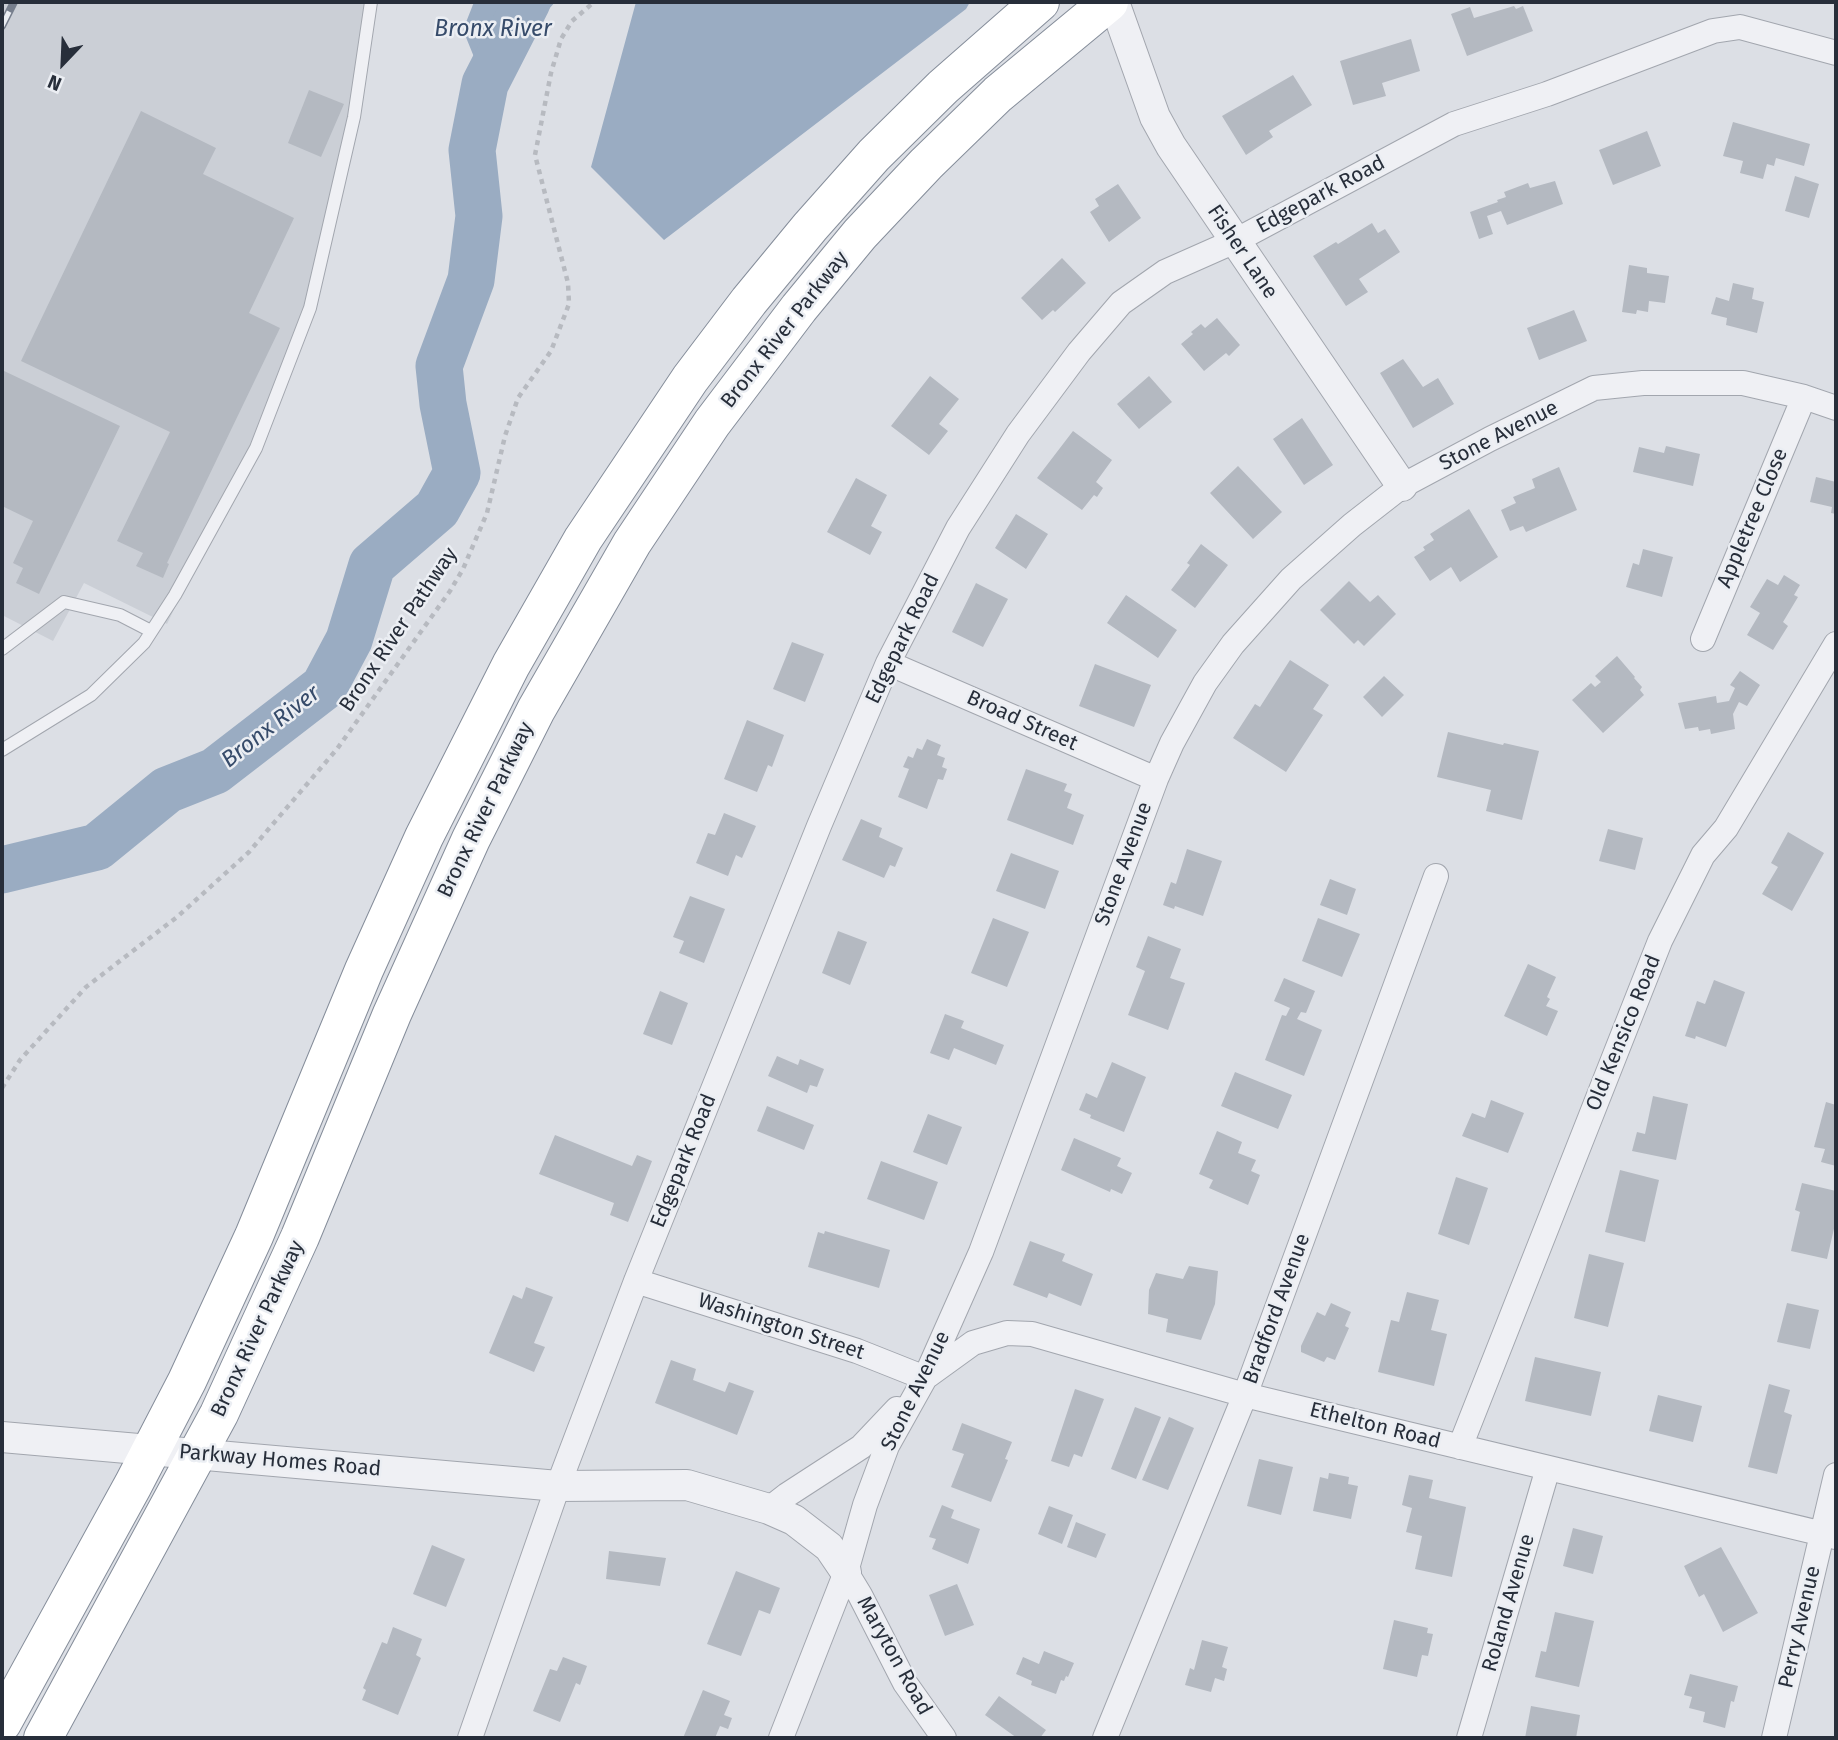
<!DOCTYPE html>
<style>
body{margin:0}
#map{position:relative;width:1838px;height:1740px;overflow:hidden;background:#dcdfe5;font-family:"Fira Sans",sans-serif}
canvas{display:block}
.frame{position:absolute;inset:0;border:4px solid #272e3a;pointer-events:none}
.north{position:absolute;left:28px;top:28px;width:70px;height:70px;-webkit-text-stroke:5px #ebeef3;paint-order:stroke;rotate:203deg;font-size:19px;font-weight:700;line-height:28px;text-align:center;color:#272e3a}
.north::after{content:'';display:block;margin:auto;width:24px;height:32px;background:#272e3a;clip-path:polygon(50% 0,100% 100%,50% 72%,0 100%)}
</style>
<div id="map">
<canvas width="1838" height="1740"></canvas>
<div class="frame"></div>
<div class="north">N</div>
</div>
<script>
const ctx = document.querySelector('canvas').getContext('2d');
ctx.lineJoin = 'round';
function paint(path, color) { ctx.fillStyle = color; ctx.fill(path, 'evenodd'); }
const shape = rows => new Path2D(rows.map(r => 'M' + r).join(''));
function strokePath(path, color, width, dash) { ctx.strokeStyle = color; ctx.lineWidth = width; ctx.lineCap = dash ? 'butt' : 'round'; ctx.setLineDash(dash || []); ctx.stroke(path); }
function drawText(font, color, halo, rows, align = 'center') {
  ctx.font = font + ' "Fira Sans",sans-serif'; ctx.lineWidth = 5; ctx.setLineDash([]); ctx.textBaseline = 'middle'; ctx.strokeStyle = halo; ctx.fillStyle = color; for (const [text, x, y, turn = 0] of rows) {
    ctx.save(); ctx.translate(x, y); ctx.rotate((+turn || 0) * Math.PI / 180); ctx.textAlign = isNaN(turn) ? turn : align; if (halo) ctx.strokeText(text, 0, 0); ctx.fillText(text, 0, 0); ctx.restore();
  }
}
paint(shape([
 [2,2,366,2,350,109,321,247,282,384,167,624,84,583,53,641,2,615]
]), '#cbcfd6');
paint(shape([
 [474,2,555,2,485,84,463,30],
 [636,2,970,2,966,9,664,240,591,167]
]), '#9aacc2');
strokePath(shape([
 [2,870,97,847,167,790,215,771,324,687,349,640,372,565,437,509,457,473,443,404,439,366,471,280,479,216,472,150,485,84,527,2]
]), '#9aacc2', 47);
paint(shape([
 [1514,6,1516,9,1523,6,1533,31,1467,56,1451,14,1470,7,1474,18],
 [1411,39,1420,71,1382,83,1386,96,1353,105,1340,61],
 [1293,75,1312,105,1269,131,1273,137,1246,155,1222,116],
 [309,90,344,104,321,157,288,143],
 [141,111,216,148,203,174,294,218,249,313,280,328,167,563,169,564,163,578,136,566,143,553,117,541,170,432,21,361],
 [1733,122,1810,144,1804,166,1776,158,1774,166,1767,164,1763,179,1740,173,1743,161,1723,156],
 [1647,131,1661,166,1613,185,1599,150],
 [1795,176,1819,184,1809,218,1785,211],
 [1555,181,1563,204,1507,225,1501,211,1487,216,1493,234,1479,239,1470,212,1498,202,1497,200,1506,197,1504,192,1528,183,1530,188],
 [1118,184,1141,218,1109,242,1090,212,1099,206,1095,199],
 [1372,223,1378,233,1385,229,1400,252,1359,279,1368,292,1346,306,1313,256,1336,242,1338,244],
 [1062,258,1086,283,1055,312,1053,310,1042,320,1021,298],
 [1629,265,1647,268,1647,273,1669,276,1665,303,1649,301,1648,312,1637,310,1636,314,1622,312],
 [1733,283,1754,288,1752,299,1764,302,1757,333,1726,325,1727,318,1711,314,1716,297,1729,301],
 [1574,310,1587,341,1539,360,1527,328],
 [1217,318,1240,345,1229,356,1226,353,1204,371,1181,344,1193,334,1191,332,1201,324,1205,328],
 [1403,359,1423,387,1438,378,1454,404,1413,428,1380,373],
 [2,370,120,426,39,594,16,583,23,568,13,563,33,521,2,506],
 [930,376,959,399,939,424,948,431,929,455,891,426],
 [1149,376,1172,402,1139,429,1117,404],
 [1302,418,1333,465,1304,485,1273,439],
 [1073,431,1112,460,1096,482,1103,488,1097,497,1094,495,1082,510,1037,478],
 [1666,446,1700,454,1693,486,1633,472,1639,447,1664,453],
 [1238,466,1282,512,1253,539,1210,493],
 [1559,467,1577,510,1526,532,1523,526,1510,531,1501,510,1516,503,1513,497,1535,488,1532,479],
 [1816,477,1836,482,1836,514,1831,513,1832,507,1810,502],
 [856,478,887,495,871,526,882,532,870,555,827,532],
 [1469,509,1498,557,1460,582,1451,567,1430,581,1414,557,1425,550,1423,547,1434,540,1430,534],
 [1016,514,1048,534,1026,569,995,548],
 [1201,544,1228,565,1195,608,1171,590,1190,565,1187,563],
 [1643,549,1673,557,1662,597,1626,587,1633,563,1639,565],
 [1784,575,1800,585,1794,595,1798,597,1783,622,1788,626,1773,650,1747,635,1760,613,1750,607,1767,579,1778,585],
 [1349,581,1370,602,1378,595,1396,614,1364,646,1358,640,1354,644,1320,610],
 [976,583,1008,599,983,647,952,632],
 [1126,595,1177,630,1158,658,1107,623],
 [792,642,824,654,805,702,773,689],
 [1617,656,1635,677,1634,678,1642,687,1640,690,1644,695,1603,733,1572,700,1591,683,1595,687,1601,682,1595,676],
 [1290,660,1329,685,1313,709,1323,715,1286,772,1233,738,1255,704,1260,707],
 [1095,664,1151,685,1134,727,1079,706],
 [1740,671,1760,685,1747,706,1739,702,1733,714,1735,729,1711,734,1710,729,1699,731,1698,727,1685,729,1678,703,1716,696,1717,703,1729,701,1735,688,1730,685],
 [1384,676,1404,695,1382,717,1363,697],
 [747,720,784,735,772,767,768,765,757,792,724,779],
 [1448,732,1503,745,1504,743,1539,751,1522,820,1486,811,1491,790,1437,777],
 [927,739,941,745,937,755,945,758,942,767,947,769,943,780,938,779,927,809,898,797,909,769,903,767,908,756,913,758,917,748,922,750],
 [1026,769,1067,784,1064,791,1072,794,1067,808,1084,815,1073,845,1007,820],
 [724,813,756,826,742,858,736,855,728,876,696,863,708,833,715,835],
 [861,819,882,828,879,837,903,848,895,867,890,865,884,878,842,860],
 [1608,829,1643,838,1635,870,1599,861],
 [1788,832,1824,853,1792,911,1762,894,1778,867,1771,863],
 [1187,849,1222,861,1203,916,1175,906,1174,909,1163,905,1171,882,1176,884],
 [1011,853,1059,871,1045,909,996,891],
 [1330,879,1356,889,1347,915,1320,905],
 [690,896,725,909,704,963,679,953,684,941,673,937],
 [993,918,1029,932,1007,987,971,973],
 [1318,918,1360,934,1342,977,1302,961],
 [838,931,867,942,850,985,822,973],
 [1148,936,1181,949,1170,978,1185,983,1168,1030,1128,1015,1145,971,1136,967],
 [1528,964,1556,977,1547,997,1550,999,1546,1006,1558,1011,1547,1036,1504,1016],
 [1284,978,1315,991,1306,1013,1301,1012,1297,1019,1322,1030,1304,1076,1265,1060,1282,1015,1286,1016,1290,1008,1274,1001],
 [1714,980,1745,992,1726,1047,1696,1036,1695,1039,1685,1036,1697,1001,1705,1004],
 [660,991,688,1003,672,1045,643,1034],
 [945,1014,964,1021,961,1028,1004,1045,996,1065,954,1048,949,1060,930,1053],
 [777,1056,798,1065,800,1059,824,1069,817,1087,810,1085,807,1093,768,1076],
 [1112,1062,1146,1077,1124,1132,1090,1118,1091,1115,1079,1110,1086,1093,1097,1098],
 [1235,1072,1292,1095,1278,1129,1221,1106],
 [1653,1096,1688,1104,1676,1160,1632,1151,1637,1132,1645,1134],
 [1491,1100,1524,1113,1508,1153,1462,1136,1472,1113,1485,1118],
 [1826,1102,1836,1105,1836,1166,1821,1162,1825,1149,1814,1147],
 [767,1106,814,1125,804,1150,757,1131],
 [928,1114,962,1127,947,1165,913,1152],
 [1217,1131,1242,1142,1238,1153,1256,1160,1251,1171,1260,1175,1248,1205,1209,1188,1213,1180,1199,1174],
 [555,1135,632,1166,637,1155,652,1161,628,1222,610,1215,614,1203,539,1174],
 [1074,1138,1121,1158,1117,1166,1132,1173,1122,1194,1111,1189,1110,1192,1061,1170],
 [881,1161,938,1182,924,1220,867,1199],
 [1620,1170,1659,1180,1645,1242,1605,1232],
 [1456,1177,1488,1188,1469,1245,1438,1234],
 [1802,1183,1836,1191,1836,1220,1827,1259,1791,1251,1800,1212,1795,1210],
 [825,1231,890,1250,879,1288,808,1267,818,1232,824,1234],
 [1030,1241,1065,1254,1062,1261,1093,1274,1081,1306,1049,1293,1047,1298,1013,1285],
 [1589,1254,1624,1263,1608,1327,1574,1318],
 [1189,1266,1218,1271,1215,1304,1201,1340,1166,1332,1168,1319,1148,1314,1149,1290,1156,1273,1183,1279],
 [526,1287,553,1297,534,1343,545,1347,534,1372,489,1353,513,1295,522,1299],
 [1407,1292,1439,1300,1431,1330,1447,1334,1434,1386,1378,1372,1391,1320,1399,1322],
 [1331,1303,1351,1312,1345,1326,1349,1328,1335,1360,1327,1357,1324,1362,1301,1352,1301,1346,1317,1312,1325,1316],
 [1787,1303,1819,1310,1810,1349,1777,1342],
 [1535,1357,1601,1372,1591,1416,1525,1401],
 [671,1360,696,1369,693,1380,725,1392,729,1382,754,1391,737,1435,655,1403],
 [1769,1384,1790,1390,1784,1412,1792,1415,1777,1474,1748,1467],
 [1075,1389,1104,1399,1082,1457,1074,1454,1069,1467,1051,1461],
 [1658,1395,1702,1406,1693,1442,1649,1431],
 [1135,1407,1161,1417,1136,1479,1111,1469],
 [1169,1417,1194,1428,1168,1490,1142,1480],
 [962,1423,1012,1442,1005,1459,1008,1460,991,1502,951,1487,964,1454,952,1450],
 [1259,1459,1293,1467,1281,1515,1247,1506],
 [1329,1473,1349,1477,1348,1484,1358,1486,1351,1519,1313,1511,1320,1477,1328,1479],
 [1409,1475,1433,1480,1429,1498,1466,1507,1452,1577,1415,1569,1422,1536,1406,1532,1412,1508,1402,1505],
 [942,1505,954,1510,951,1518,980,1529,968,1564,932,1549,936,1539,929,1537],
 [1049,1506,1073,1515,1062,1544,1038,1534],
 [1076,1522,1106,1534,1096,1558,1067,1547],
 [1573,1528,1603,1536,1593,1574,1563,1566],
 [432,1545,465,1559,446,1607,413,1594],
 [1721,1547,1758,1613,1723,1632,1704,1594,1699,1597,1684,1566],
 [609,1551,666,1558,660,1586,606,1579],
 [736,1571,780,1588,770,1614,759,1610,741,1656,707,1644],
 [957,1584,974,1625,945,1636,929,1595],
 [1555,1612,1594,1621,1579,1687,1535,1677,1541,1651,1546,1652],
 [1394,1620,1428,1628,1427,1633,1433,1634,1428,1656,1422,1655,1417,1677,1383,1669],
 [393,1627,422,1639,416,1655,421,1658,398,1715,362,1700,366,1690,363,1688,382,1642,387,1644],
 [1202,1640,1228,1647,1222,1667,1227,1669,1224,1681,1215,1678,1211,1692,1185,1685,1190,1668,1194,1670],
 [1044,1651,1074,1663,1068,1677,1066,1676,1064,1681,1061,1680,1056,1694,1031,1685,1032,1681,1016,1674,1023,1657,1039,1664],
 [563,1657,587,1666,580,1685,576,1683,560,1722,533,1711,550,1669,557,1671],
 [1690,1674,1738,1686,1734,1702,1731,1701,1725,1728,1703,1722,1705,1712,1689,1708,1692,1697,1684,1695],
 [703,1690,730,1701,724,1715,732,1718,728,1729,720,1726,715,1738,683,1738],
 [999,1696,1046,1730,1040,1738,1017,1738,985,1715],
 [1531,1706,1580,1715,1576,1738,1525,1738]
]), '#b4b9c1');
const service = shape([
 [2,649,64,602,120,615,151,631],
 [2,750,91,695,144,643,175,595,256,448,310,308,354,117,371,2]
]);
const minor = shape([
 [1703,639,1804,397],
 [888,663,1156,779],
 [636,1281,857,1351,925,1378],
 [926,1377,973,1343,1007,1333,1032,1334,1245,1395,1836,1537],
 [1460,1447,1660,941,1703,855,1726,828,1836,644],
 [769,1509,787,1495,861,1447,897,1409],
 [846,1572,860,1595,905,1683,944,1738],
 [470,1738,558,1486,636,1281,819,826,888,663,958,528,1018,434,1079,352,1121,303,1165,272,1235,241,1454,124,1547,94,1713,31,1740,27,1836,53],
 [781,1738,846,1572,865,1505,887,1446,925,1378,981,1252,1156,779,1172,743,1205,683,1233,644,1291,579,1352,525,1402,486,1490,439,1594,388,1643,383,1743,383,1804,397,1836,408],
 [1105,1738,1245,1395,1436,876],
 [1469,1738,1548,1468],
 [1774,1738,1836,1475]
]);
const tertiary = shape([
 [1114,2,1155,117,1171,146,1402,486],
 [2,1437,558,1486,687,1485,769,1509,794,1520,829,1547,846,1572]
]);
const trunk = shape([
 [2,1723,133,1485,187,1381,254,1236,364,970,424,837,511,665,583,539,690,379,749,301,810,227,874,155,943,87,1040,2],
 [43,1738,219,1414,300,1237,392,1014,471,839,536,710,632,543,712,423,799,308,860,234,926,164,998,94,1109,2]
]);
strokePath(service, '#a2a6ae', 14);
strokePath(minor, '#a2a6ae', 26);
strokePath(tertiary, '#a2a6ae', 32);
strokePath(trunk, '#858d9a', 40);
strokePath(shape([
 [2,1088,20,1060,86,987,177,917,249,852,337,749,450,591,463,569,487,513,505,436,518,398,551,351,569,304,568,283,535,155,551,73,561,39,572,21,594,2]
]), '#b7bac0', 4.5, [5, 5]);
strokePath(service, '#eff0f4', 12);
strokePath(minor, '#eff0f4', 24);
strokePath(tertiary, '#eff0f4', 30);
strokePath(trunk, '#fff', 38);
const rail = shape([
 [2,26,14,2]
]);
strokePath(rail, '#777f8d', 8);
strokePath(rail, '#ebeef3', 5, [16]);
drawText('21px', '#272e3a', '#ebeef3', [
 ["Edgepark Road",1321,195,-28],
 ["Fisher Lane",1242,252,56],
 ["Bronx River Parkway",785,330,-52],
 ["Stone Avenue",1499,436,-27],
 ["Appletree Close",1753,518,-67],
 ["Bronx River Pathway",399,630,-56],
 ["Edgepark Road",903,639,-64],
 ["Broad Street",1022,721,24],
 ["Bronx River Parkway",486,810,-64],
 ["Stone Avenue",1124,864,-70],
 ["Old Kensico Road",1624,1033,-68],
 ["Edgepark Road",684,1161,-68],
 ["Bradford Avenue",1277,1309,-70],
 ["Washington Street",781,1327,18],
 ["Bronx River Parkway",258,1329,-65],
 ["Stone Avenue",916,1391,-64],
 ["Ethelton Road",1375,1426,14],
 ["Parkway Homes Road",280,1461,5],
 ["Roland Avenue",1509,1603,-74],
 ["Perry Avenue",1800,1627,-77],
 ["Maryton Road",894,1656,61]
]);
drawText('italic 23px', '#364b6a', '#ebeef3', [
 ["Bronx River",493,30],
 ["Bronx River",271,727,-38]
]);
</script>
